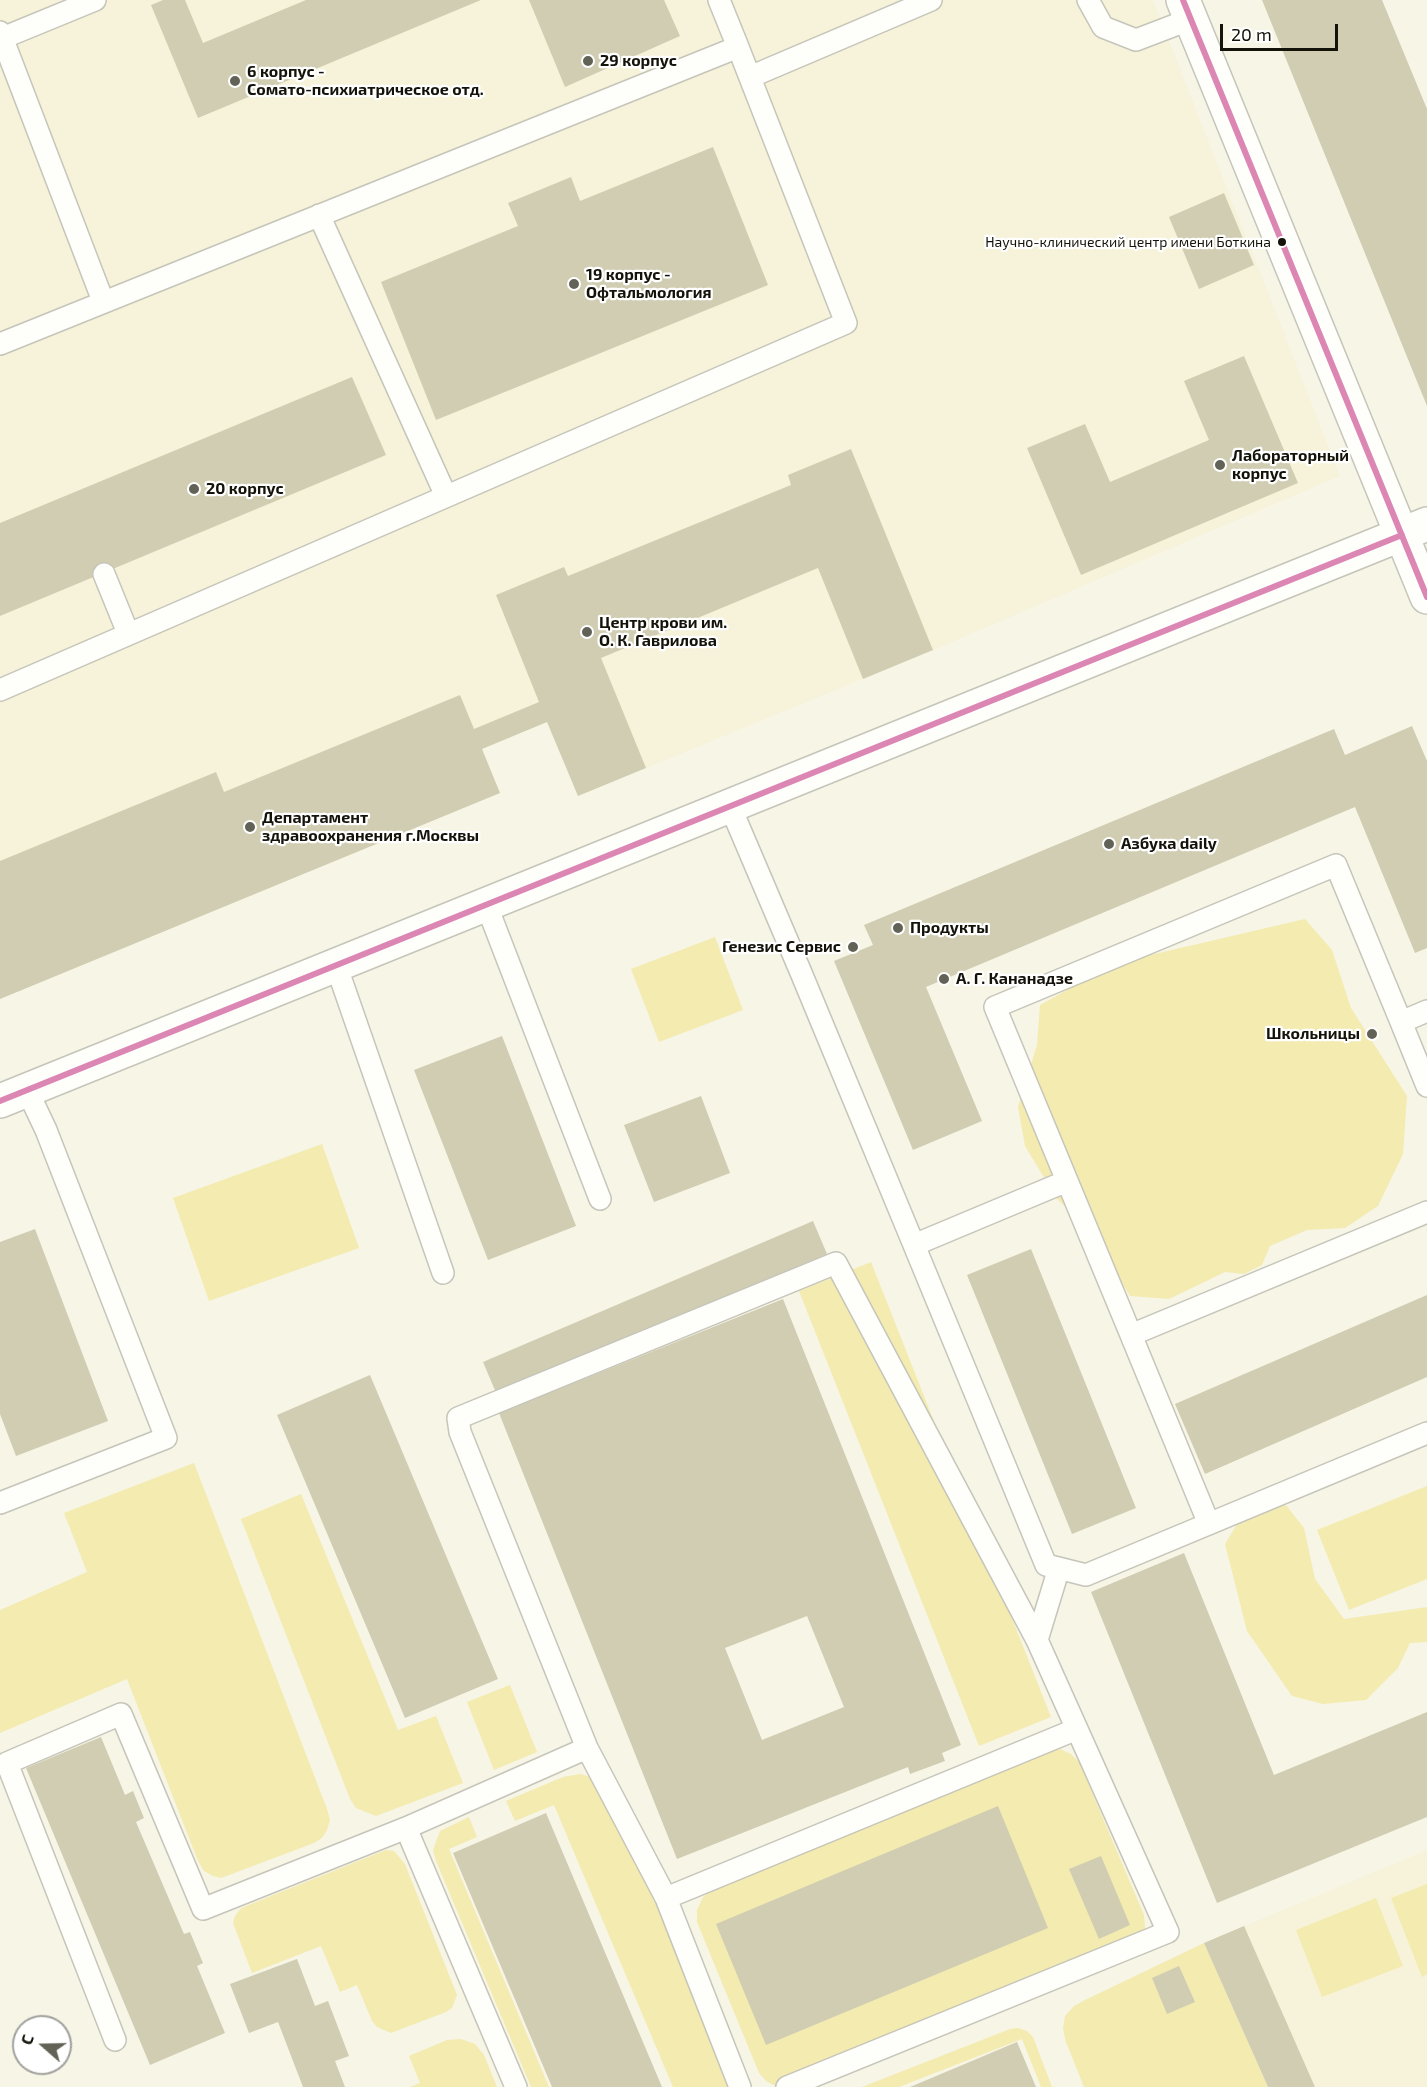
<!DOCTYPE html>
<meta charset="utf-8">
<style>
body{margin:0}
#map{position:relative;width:1427px;height:2087px;overflow:hidden;background:#f7f5e6;font-family:"Exo 2",sans-serif}
canvas{display:block}
.north{position:absolute;left:12px;top:2015px;width:60px;height:60px;box-sizing:border-box;background:#fff;border:2px solid #a1a19d;border-radius:50%;rotate:290deg;font-size:16px;font-weight:700;line-height:24px;text-align:center;color:#14130a}
.north::after{content:'';display:block;margin:auto;width:21px;height:27px;background:#636257;clip-path:polygon(50% 0,100% 100%,50% 72%,0 100%)}
.scale{position:absolute;left:1220px;top:24px;width:118px;height:27px;box-sizing:border-box;border:3px solid #14130a;border-top:0;padding-left:8px;font-size:18px;line-height:21px;white-space:nowrap;color:#14130a;-webkit-text-stroke:4px #fff;paint-order:stroke}
</style>
<div id="map">
<canvas width="1427" height="2087"></canvas>
<div class="north">С</div>
<div class="scale">20 m</div>
</div>
<script>
const ctx = document.querySelector('canvas').getContext('2d');
ctx.lineJoin = 'round';
function paint(path, color) { ctx.fillStyle = color; ctx.fill(path, 'evenodd'); }
const shape = rows => new Path2D(rows.map(r => 'M' + r).join(''));
function strokePath(path, color, width, dash) { ctx.strokeStyle = color; ctx.lineWidth = width; ctx.lineCap = dash ? 'butt' : 'round'; ctx.setLineDash(dash || []); ctx.stroke(path); }
function drawText(font, color, halo, rows, align = 'center') {
  ctx.font = font + ' "Exo 2",sans-serif'; ctx.lineWidth = 4.5; ctx.setLineDash([]); ctx.textBaseline = 'middle'; ctx.strokeStyle = halo; ctx.fillStyle = color; for (const [text, x, y, turn = 0] of rows) {
    ctx.save(); ctx.translate(x, y); ctx.rotate((+turn || 0) * Math.PI / 180); ctx.textAlign = isNaN(turn) ? turn : align; if (halo) ctx.strokeText(text, 0, 0); ctx.fillText(text, 0, 0); ctx.restore();
  }
}
paint(shape([
 [0,0,1153,0,1340,476,933,650,578,796,547,722,482,749,500,793,0,999],
 [1427,1850,1427,2087,1268,2087,1204,1943]
]), '#f6f3da');
paint(shape([
 [1305,919,1332,950,1351,1008,1407,1096,1403,1154,1378,1206,1345,1228,1307,1230,1270,1246,1262,1265,1244,1274,1225,1272,1169,1299,1130,1296,1088,1228,1057,1199,1025,1146,1018,1107,1037,1045,1040,1005,1116,963],
 [715,937,743,1010,659,1042,631,969],
 [322,1144,359,1248,209,1301,173,1198],
 [871,1262,1051,1717,979,1746,799,1291],
 [194,1463,327,1809,330,1820,327,1830,322,1838,314,1843,221,1878,213,1876,204,1871,198,1861,127,1679,0,1733,0,1610,87,1572,64,1513],
 [1427,1486,1427,1579,1349,1610,1317,1530],
 [301,1494,398,1730,436,1716,463,1783,376,1816,356,1808,350,1799,241,1519],
 [1286,1505,1304,1528,1315,1579,1344,1619,1427,1607,1427,1642,1410,1643,1398,1668,1366,1700,1323,1704,1292,1696,1247,1631,1225,1544,1245,1511],
 [510,1685,537,1752,494,1770,467,1702],
 [1060,1749,1071,1754,1079,1762,1144,1915,1145,1928,1140,1940,777,2087,766,2081,759,2073,697,1922,697,1910,703,1897,713,1889,1049,1752],
 [580,1774,595,1778,612,1800,732,2087,673,2087,554,1805,515,1821,506,1801,563,1777],
 [469,1817,477,1837,449,1849,549,2087,531,2087,436,1861,433,1850,440,1831],
 [386,1850,394,1851,405,1864,457,1995,452,2008,446,2012,391,2033,377,2027,372,2021,357,1985,340,1992,321,1946,252,1973,233,1923,235,1916,240,1909,246,1906],
 [1427,1884,1427,1974,1422,1977,1391,1898],
 [1376,1898,1403,1966,1322,1997,1296,1930],
 [1204,1943,1268,2087,1084,2087,1066,2042,1063,2029,1065,2016,1074,2006,1085,2000],
 [1018,2028,1027,2031,1033,2037,1052,2087,1041,2087,1022,2039,899,2087,862,2087,1010,2029],
 [461,2039,475,2044,484,2055,497,2087,410,2087,420,2083,409,2056,447,2040]
]), '#f3ebb0');
paint(shape([
 [163,0,185,0,203,43,306,0,481,0,198,118,151,5],
 [529,0,664,0,680,36,565,87],
 [1262,0,1382,0,1427,109,1427,406],
 [713,147,768,285,436,420,381,282,518,226,508,203,571,177,580,201],
 [1224,193,1254,265,1199,289,1169,217],
 [1244,356,1298,483,1081,575,1027,448,1085,424,1110,482,1209,440,1184,381],
 [352,377,386,455,0,616,0,523],
 [851,449,933,650,863,679,818,568,601,658,646,768,578,796,547,722,482,749,500,793,0,999,0,861,216,772,224,792,460,695,474,729,539,702,496,595,564,567,568,576,791,485,788,475],
 [1412,726,1427,761,1427,948,1415,953,1355,807,926,987,982,1121,913,1150,834,961,873,945,864,925,1334,729,1345,755],
 [502,1036,576,1226,488,1260,414,1070],
 [701,1096,730,1173,654,1202,624,1125],
 [813,1221,827,1254,497,1395,483,1362],
 [35,1229,108,1421,16,1456,0,1414,0,1242],
 [1031,1249,1136,1508,1072,1534,967,1275],
 [1427,1295,1427,1377,1205,1474,1175,1404],
 [783,1299,961,1745,942,1753,945,1761,910,1774,908,1767,677,1859,499,1413],
 [807,1616,844,1707,762,1740,725,1648],
 [370,1375,498,1679,405,1718,277,1415],
 [1184,1553,1274,1775,1427,1712,1427,1817,1217,1903,1091,1592],
 [101,1737,125,1795,133,1791,144,1818,136,1822,184,1934,190,1932,203,1963,197,1966,225,2033,150,2065,26,1768],
 [998,1806,1048,1928,766,2045,716,1924],
 [546,1813,662,2087,552,2087,453,1853],
 [1101,1856,1130,1925,1099,1939,1069,1869],
 [1244,1926,1315,2087,1268,2087,1204,1943],
 [297,1959,315,2006,328,2001,349,2056,335,2061,345,2087,303,2087,278,2022,249,2033,230,1984],
 [1179,1966,1195,2002,1167,2014,1152,1978],
 [1017,2042,1036,2087,910,2087]
]), '#d0cdb2');
const lane = shape([
 [1088,0,1103,27,1136,40,1191,19],
 [0,32,103,301],
 [0,39,95,0],
 [750,77,931,0],
 [319,215,446,496],
 [0,344,738,47,719,0],
 [104,574,128,633],
 [0,690,846,323,738,47],
 [730,806,802,975,914,1245],
 [486,904,600,1199],
 [336,965,443,1273],
 [1427,1011,1401,1022,1427,1086],
 [1401,1022,1336,865,995,1007,1131,1335,1427,1212],
 [1067,1181,914,1245,1046,1565,1086,1575,1427,1433],
 [1131,1335,1209,1524],
 [0,1503,166,1438,46,1130,27,1090],
 [1037,1640,1059,1568],
 [587,1748,666,1898],
 [115,2040,7,1763,121,1714,203,1909,406,1828],
 [516,2087,406,1828,587,1748,460,1432,458,1418,836,1263,1037,1640,1168,1932,787,2087],
 [740,2087,666,1898,1077,1729]
]);
const street = shape([
 [1183,0,1427,597],
 [0,1101,1427,524]
]);
strokePath(lane, '#c6c5b9', 24);
strokePath(street, '#c6c5b9', 36);
strokePath(lane, '#fefefb', 21);
strokePath(street, '#fefefb', 33);
strokePath(shape([
 [1183,0,1427,597],
 [0,1101,1402,535]
]), '#dc86b4', 6);
for (const [x, y, r, color] of [
 [588,61,6,"#636257"],
 [235,81,6,"#636257"],
 [1282,242,5,"#14130a"],
 [574,284,6,"#636257"],
 [1220,465,6,"#636257"],
 [194,489,6,"#636257"],
 [587,632,6,"#636257"],
 [250,827,6,"#636257"],
 [1109,844,6,"#636257"],
 [898,928,6,"#636257"],
 [853,947,6,"#636257"],
 [944,979,6,"#636257"],
 [1372,1034,6,"#636257"]
]) { const dot = new Path2D(); dot.arc(x, y, r, 0, 2 * Math.PI); ctx.fillStyle = color; ctx.fill(dot); strokePath(dot, '#fff', 2); }
drawText('14px', '#14130a', '#fff', [
 ["Научно-клинический центр имени Боткина",1271,242]
], 'right');
drawText('bold 16px', '#14130a', '#fff', [
 ["29 корпус",600,61],
 ["6 корпус -",247,72],
 ["Сомато-психиатрическое отд.",247,90],
 ["19 корпус -",586,275],
 ["Офтальмология",586,293],
 ["Лабораторный",1232,456],
 ["корпус",1232,474],
 ["20 корпус",206,489],
 ["Центр крови им.",599,623],
 ["О. К. Гаврилова",599,641],
 ["Департамент",262,818],
 ["здравоохранения г.Москвы",262,836],
 ["Азбука daily",1121,844],
 ["Продукты",910,928],
 ["Генезис Сервис",841,947,"right"],
 ["А. Г. Кананадзе",956,979],
 ["Школьницы",1360,1034,"right"]
], 'left');
</script>
